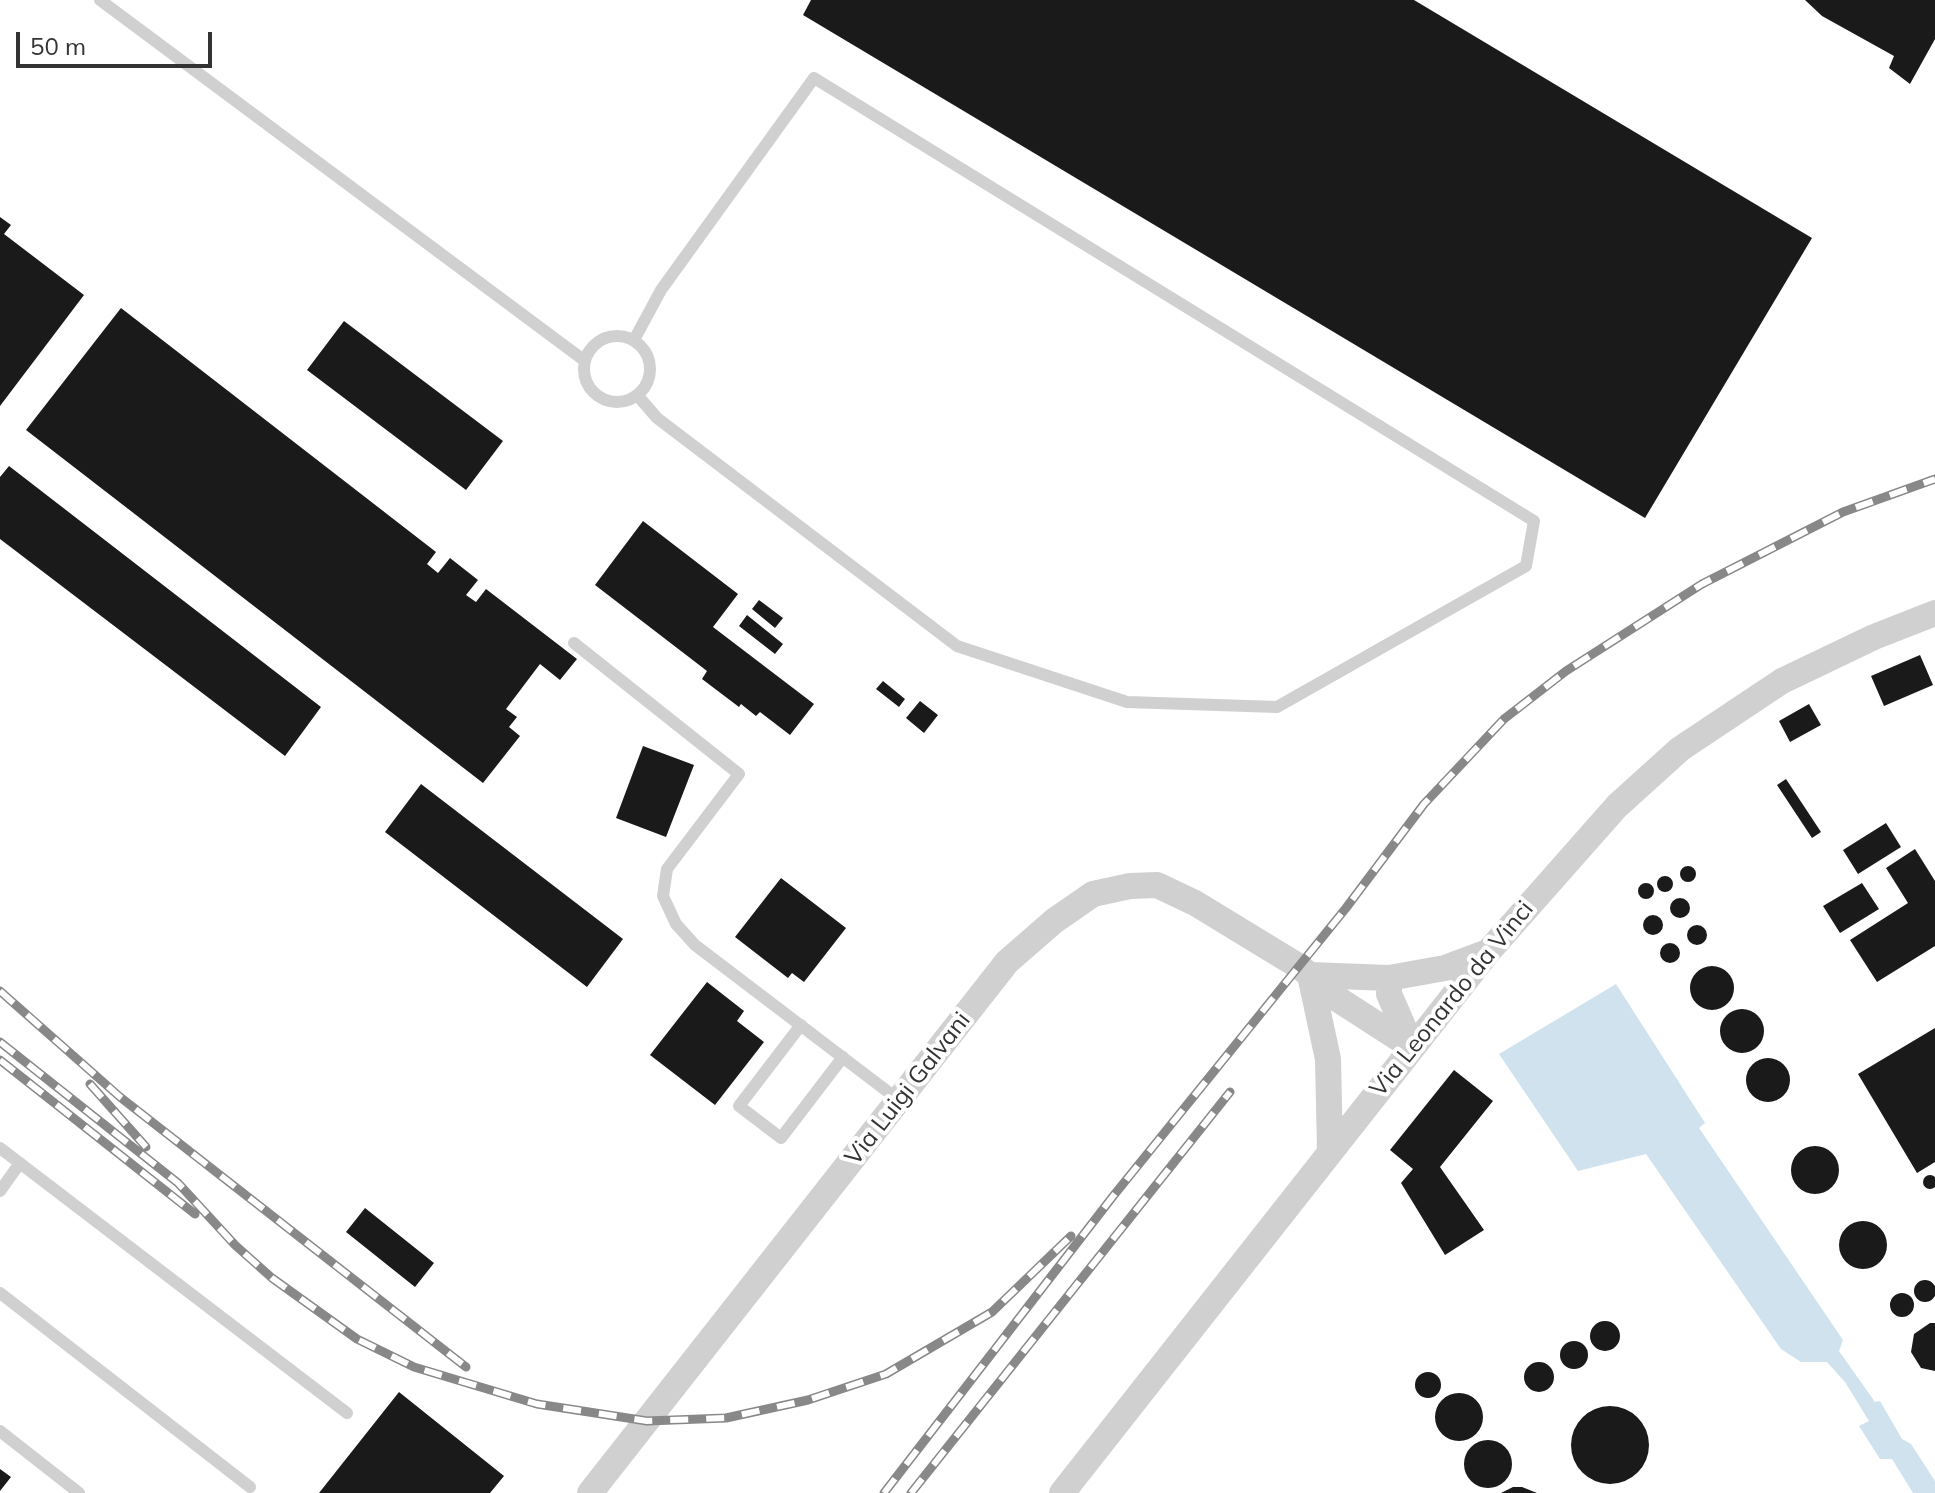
<!DOCTYPE html>
<style>
body{margin:0}
#map{position:relative;width:1935px;height:1493px;overflow:hidden;background:#fff;font-family:Mulish,sans-serif}
canvas{display:block}
.scale{position:absolute;left:16px;top:32px;width:196px;height:36px;box-sizing:border-box;border:4px solid #333;border-top:0;padding-left:10px;font-size:24px;line-height:28px;white-space:nowrap;color:#333;-webkit-text-stroke:6px #fff;paint-order:stroke}
</style>
<div id="map">
<canvas width="1935" height="1493"></canvas>
<div class="scale">50 m</div>
</div>
<script>
const ctx = document.querySelector('canvas').getContext('2d');
ctx.lineJoin = 'round';
function paint(path, color) { ctx.fillStyle = color; ctx.fill(path, 'evenodd'); }
const shape = rows => new Path2D(rows.map(r => 'M' + r).join(''));
function strokePath(path, color, width, dash) { ctx.strokeStyle = color; ctx.lineWidth = width; ctx.lineCap = dash ? 'butt' : 'round'; ctx.setLineDash(dash || []); ctx.stroke(path); }
function drawText(font, color, halo, rows, align = 'center') {
  ctx.font = font + ' Mulish,sans-serif'; ctx.lineWidth = 8; ctx.setLineDash([]); ctx.textBaseline = 'middle'; ctx.strokeStyle = halo; ctx.fillStyle = color; for (const [text, x, y, turn = 0] of rows) {
    ctx.save(); ctx.translate(x, y); ctx.rotate((+turn || 0) * Math.PI / 180); ctx.textAlign = isNaN(turn) ? turn : align; if (halo) ctx.strokeText(text, 0, 0); ctx.fillText(text, 0, 0); ctx.restore();
  }
}
paint(shape([
 [1616,984,1705,1123,1699,1128,1843,1340,1839,1351,1875,1402,1880,1401,1902,1439,1911,1444,1935,1481,1935,1493,1913,1493,1892,1459,1880,1459,1859,1426,1869,1421,1845,1382,1827,1362,1801,1362,1781,1349,1646,1154,1578,1171,1499,1054]
]), '#cfe2ee');
paint(shape([
 [811,0,1414,0,1812,238,1645,518,803,15],
 [1805,0,1935,0,1935,39,1910,84,1889,68,1894,56,1822,16],
 [0,217,11,225,4,234,84,295,0,406],
 [121,308,436,552,427,564,438,573,450,558,478,580,466,595,476,602,486,589,577,659,560,680,540,664,506,709,517,717,509,727,520,736,483,783,26,430],
 [344,321,503,441,466,490,307,370],
 [9,466,321,707,285,756,0,539,0,477],
 [643,521,738,594,713,627,814,704,790,735,760,712,756,716,741,704,739,707,702,679,707,671,595,585],
 [759,600,783,618,775,628,752,609],
 [747,615,783,644,775,654,739,626],
 [1920,655,1933,685,1884,706,1871,676],
 [883,681,905,699,899,707,876,689],
 [920,701,938,715,924,733,906,718],
 [1809,704,1821,725,1790,742,1779,721],
 [643,746,694,765,666,837,616,818],
 [1786,779,1821,832,1812,838,1777,785],
 [421,784,623,939,587,987,385,832],
 [1886,823,1901,847,1858,874,1843,850],
 [1915,849,1935,881,1935,946,1877,982,1850,940,1908,903,1886,868],
 '1680 874a8 8 0 1 1 16 0a8 8 0 1 1-16 0Z',
 '1657 884a8 8 0 1 1 16 0a8 8 0 1 1-16 0Z',
 [781,878,846,928,804,982,792,973,788,978,735,937],
 [1862,883,1879,909,1840,933,1823,906],
 '1638 891a8 8 0 1 1 16 0a8 8 0 1 1-16 0Z',
 '1670 908a10 10 0 1 1 20 0a10 10 0 1 1-20 0Z',
 '1643 925a10 10 0 1 1 20 0a10 10 0 1 1-20 0Z',
 '1687 935a10 10 0 1 1 20 0a10 10 0 1 1-20 0Z',
 '1660 953a10 10 0 1 1 20 0a10 10 0 1 1-20 0Z',
 '1690 988a22 22 0 1 1 44 0a22 22 0 1 1-44 0Z',
 [707,982,744,1011,737,1021,764,1042,715,1105,650,1055],
 '1720 1031a22 22 0 1 1 44 0a22 22 0 1 1-44 0Z',
 [1935,1028,1935,1162,1917,1173,1858,1074],
 '1746 1080a22 22 0 1 1 44 0a22 22 0 1 1-44 0Z',
 [1454,1070,1493,1101,1440,1167,1484,1230,1445,1255,1401,1183,1413,1169,1390,1150],
 '1791 1170a24 24 0 1 1 48 0a24 24 0 1 1-48 0Z',
 '1923 1182a7 7 0 1 1 14 0a7 7 0 1 1-14 0Z',
 [365,1208,434,1263,415,1287,346,1232],
 '1839 1245a24 24 0 1 1 48 0a24 24 0 1 1-48 0Z',
 '1914 1291a11 11 0 1 1 22 0a11 11 0 1 1-22 0Z',
 '1890 1305a12 12 0 1 1 24 0a12 12 0 1 1-24 0Z',
 '1590 1336a15 15 0 1 1 30 0a15 15 0 1 1-30 0Z',
 [1930,1323,1935,1323,1935,1371,1921,1368,1911,1352,1914,1334],
 '1560 1355a14 14 0 1 1 28 0a14 14 0 1 1-28 0Z',
 '1524 1377a15 15 0 1 1 30 0a15 15 0 1 1-30 0Z',
 '1415 1385a13 13 0 1 1 26 0a13 13 0 1 1-26 0Z',
 [399,1392,504,1476,490,1493,319,1493],
 '1435 1417a24 24 0 1 1 48 0a24 24 0 1 1-48 0Z',
 '1571 1445a39 39 0 1 1 78 0a39 39 0 1 1-78 0Z',
 '1464 1464a24 24 0 1 1 48 0a24 24 0 1 1-48 0Z',
 [0,1469,11,1477,0,1491],
 [1513,1487,1522,1487,1537,1493,1501,1493]
]), '#1a1a1a');
strokePath(shape([
 [100,0,585,361],
 '584 369a33 33 0 1 1 66 0a33 33 0 1 1-66 0Z',
 [634,340,661,290,814,78,1534,521,1526,566,1277,707,1127,702,957,646,657,418,638,396],
 [574,643,739,774,667,869,663,896,676,924,695,945,900,1101],
 [801,1025,739,1106,781,1138,843,1057],
 [0,1148,347,1413],
 [0,1191,20,1163],
 [0,1293,250,1487],
 [0,1431,79,1493]
]), '#d0d0d0', 12);
strokePath(shape([
 [1310,975,1389,978,1445,968,1488,952],
 [1310,975,1328,1059,1330,1151],
 [1389,978,1389,994,1412,1047],
 [590,1493,1007,962,1054,921,1093,894,1130,886,1157,885,1195,903,1300,967,1336,998,1412,1047],
 [1062,1493,1488,952,1617,806,1680,749,1782,681,1874,637,1935,613]
]), '#d0d0d0', 26);
const rail = shape([
 [0,991,120,1097,466,1367],
 [0,1042,178,1183,235,1245,272,1278,357,1339,414,1367,537,1404,647,1421,726,1418,808,1400,886,1374,992,1312,1071,1236],
 [0,1060,195,1214],
 [90,1084,146,1147],
 [884,1493,1114,1195,1346,908,1424,804,1504,719,1566,671,1702,584,1843,512,1935,479],
 [911,1493,1230,1092]
]);
strokePath(rail, '#888', 9);
strokePath(rail, '#fff', 6, [18]);
drawText('24px', '#333', '#fff', [
 ["Via Leonardo da Vinci",1452,999,-51],
 ["Via Luigi Galvani",908,1089,-52]
]);
</script>
